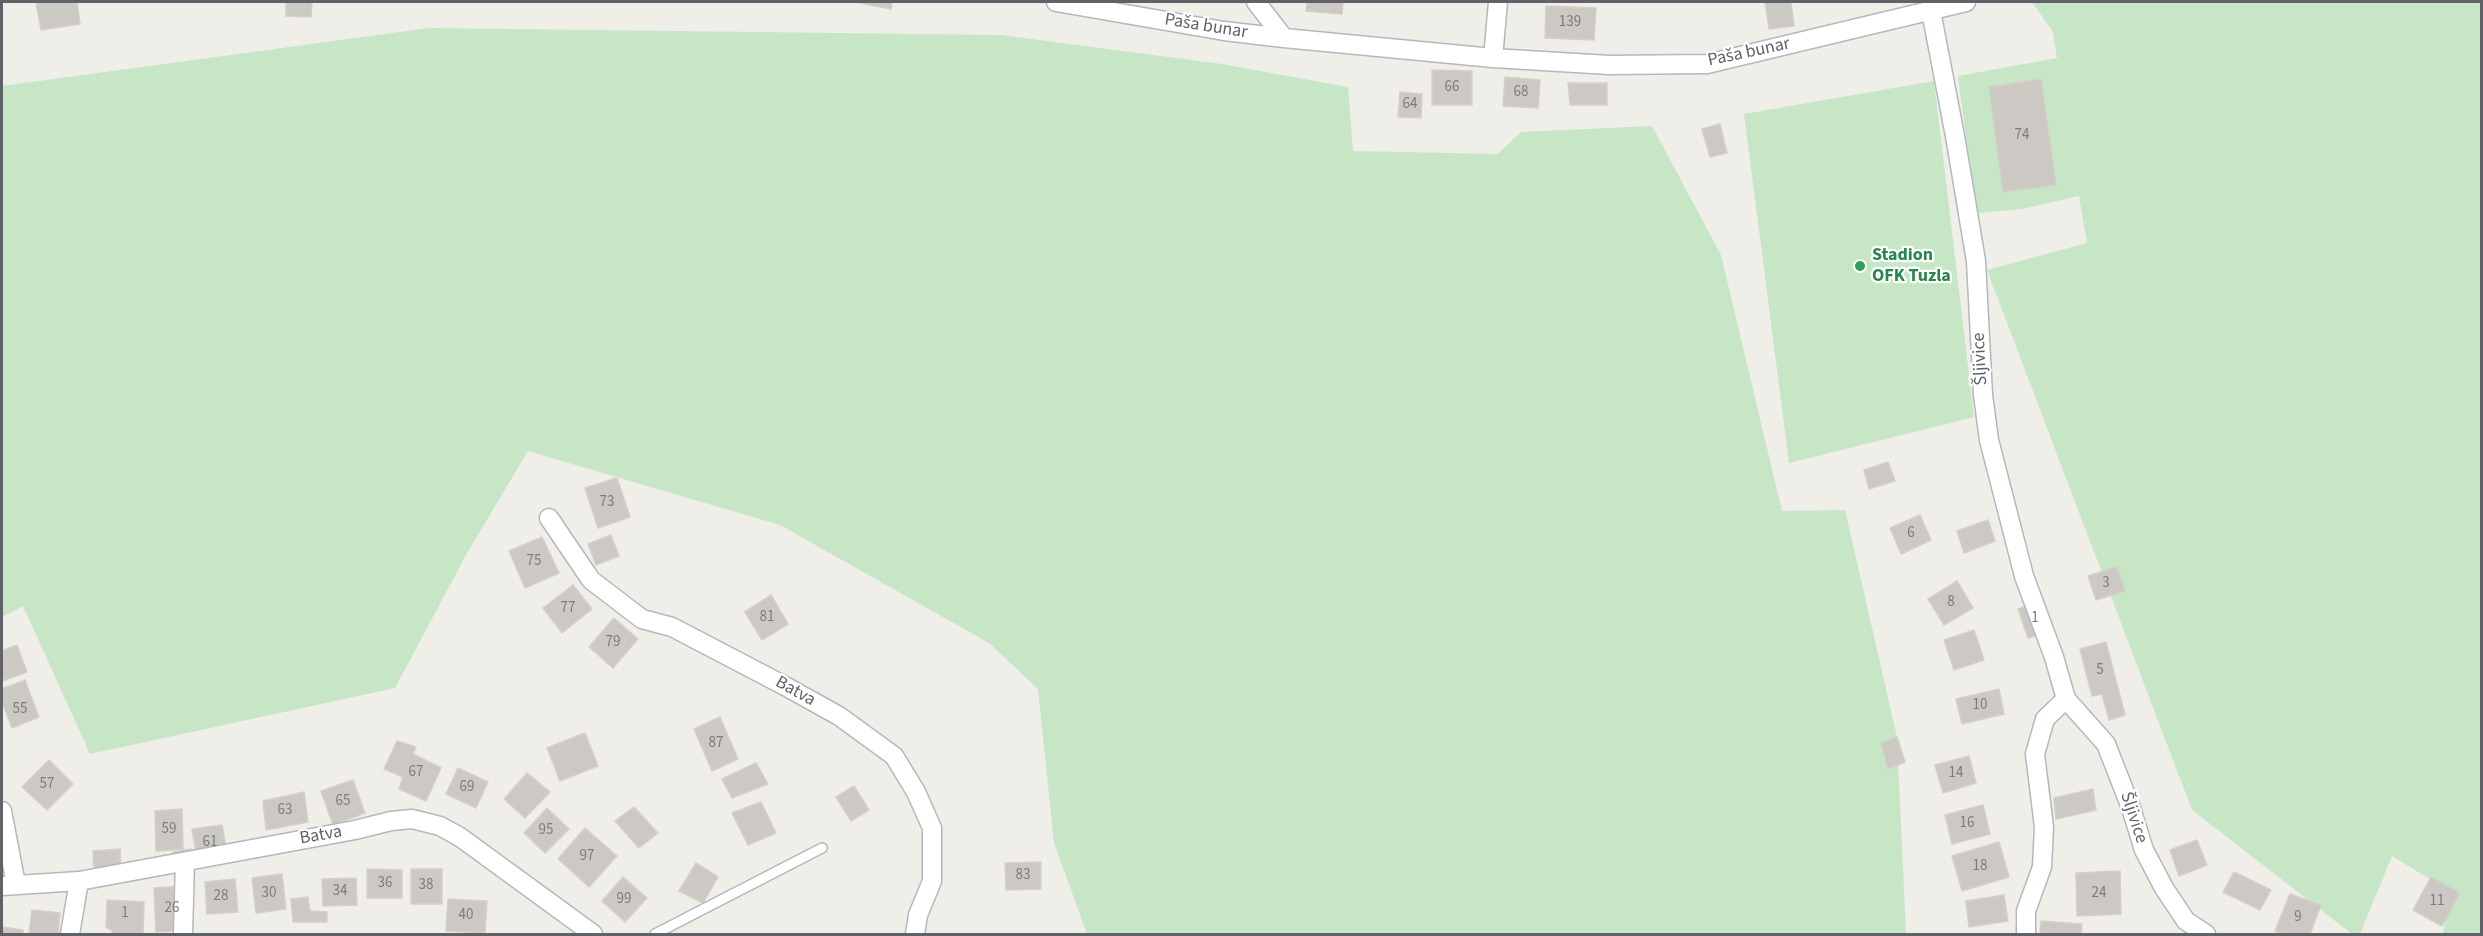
<!DOCTYPE html>
<meta charset="utf-8">
<style>
body{margin:0}
#map{position:relative;width:2483px;height:936px;overflow:hidden;background:#f0eee8;font-family:"Source Sans 3",sans-serif}
canvas{display:block}
.frame{position:absolute;inset:0;border:3px solid #5f6367;pointer-events:none}
</style>
<div id="map">
<canvas width="2483" height="936"></canvas>
<div class="frame"></div>
</div>
<script>
const ctx = document.querySelector('canvas').getContext('2d');
ctx.lineJoin = 'round';
function paint(path, color) { ctx.fillStyle = color; ctx.fill(path, 'evenodd'); }
const shape = rows => new Path2D(rows.map(r => 'M' + r).join(''));
function strokePath(path, color, width, dash) { ctx.strokeStyle = color; ctx.lineWidth = width; ctx.lineCap = dash ? 'butt' : 'round'; ctx.setLineDash(dash || []); ctx.stroke(path); }
function drawText(font, color, halo, rows, align = 'center') {
  ctx.font = font + ' "Source Sans 3",sans-serif'; ctx.lineWidth = 4.5; ctx.setLineDash([]); ctx.textBaseline = 'middle'; ctx.strokeStyle = halo; ctx.fillStyle = color; for (const [text, x, y, turn = 0] of rows) {
    ctx.save(); ctx.translate(x, y); ctx.rotate((+turn || 0) * Math.PI / 180); ctx.textAlign = isNaN(turn) ? turn : align; if (halo) ctx.strokeText(text, 0, 0); ctx.fillText(text, 0, 0); ctx.restore();
  }
}
paint(shape([
 [2032,2,2481,2,2481,934,2443,934,2449,891,2392,856,2360,934,2352,934,2192,810,1987,270,2087,243,2079,196,2022,209,1976,213,1958,76,2057,58,2053,32],
 [429,28,1001,35,1222,64,1348,87,1353,151,1498,154,1521,132,1652,126,1721,255,1782,511,1845,510,1897,737,1906,934,1087,934,1054,843,1038,689,989,643,780,525,528,451,466,555,395,688,90,754,23,606,2,617,2,86],
 [1934,81,1974,417,1789,463,1744,114]
]), '#c7e6c6');
const building = shape([
 [36,2,77,2,80,24,41,30,36,2],
 [286,2,312,2,311,17,286,16,286,2],
 [855,2,892,2,891,9,855,2],
 [1307,2,1343,2,1342,14,1306,11,1307,2],
 [1765,2,1791,2,1794,26,1769,29,1765,2],
 [1546,6,1596,8,1594,40,1545,38,1546,6],
 [1432,70,1472,71,1472,105,1432,105,1432,70],
 [1505,77,1540,80,1538,108,1503,106,1505,77],
 [2041,79,2056,185,2003,192,1989,87,2041,79],
 [1568,83,1607,83,1607,105,1570,105,1568,83],
 [1400,92,1422,94,1421,118,1398,117,1400,92],
 [1720,124,1727,153,1710,157,1702,129,1720,124],
 [1888,462,1895,481,1869,489,1864,470,1888,462],
 [617,478,630,517,598,528,585,488,617,478],
 [1920,515,1931,540,1901,554,1890,528,1920,515],
 [1988,520,1995,541,1964,553,1957,531,1988,520],
 [611,535,619,556,596,565,588,544,611,535],
 [542,537,559,573,525,588,509,551,542,537],
 [2117,567,2125,591,2096,600,2088,576,2117,567],
 [1957,581,1973,608,1944,625,1928,599,1957,581],
 [573,585,592,609,562,633,543,608,573,585],
 [771,595,788,624,762,640,745,612,771,595],
 [2042,601,2052,630,2028,638,2018,609,2042,601],
 [614,618,638,639,613,668,589,647,614,618],
 [1974,630,1984,660,1954,670,1944,640,1974,630],
 [2106,642,2125,715,2109,720,2102,694,2092,696,2080,649,2106,642],
 [17,645,27,672,2,681,2,651,17,645],
 [25,680,39,717,12,728,2,702,2,689,25,680],
 [1999,689,2004,714,1962,724,1956,699,1999,689],
 [720,717,738,759,712,771,694,729,720,717],
 [585,733,598,766,560,781,547,748,585,733],
 [1897,737,1905,762,1888,769,1881,743,1897,737],
 [397,741,416,747,413,754,441,768,426,801,399,789,403,777,384,769,397,741],
 [1969,756,1976,783,1943,793,1935,765,1969,756],
 [49,760,73,784,47,810,22,787,49,760],
 [756,763,768,784,732,798,722,779,756,763],
 [458,768,488,782,476,808,446,794,458,768],
 [527,773,550,792,525,818,504,799,527,773],
 [353,780,365,813,333,825,321,791,353,780],
 [854,786,869,810,851,821,836,797,854,786],
 [2093,789,2096,810,2056,819,2054,798,2093,789],
 [304,792,308,822,266,830,263,801,304,792],
 [761,802,776,833,748,845,732,813,761,802],
 [1983,805,1990,834,1952,844,1945,815,1983,805],
 [634,807,658,833,639,848,615,821,634,807],
 [547,808,569,829,545,853,524,833,547,808],
 [182,809,183,849,156,851,155,811,182,809],
 [222,825,228,858,198,863,192,829,222,825],
 [585,828,617,856,589,887,558,859,585,828],
 [2197,840,2207,865,2179,876,2170,850,2197,840],
 [1999,842,2009,877,1962,891,1952,856,1999,842],
 [120,849,121,875,94,876,93,851,120,849],
 [192,849,175,872,173,852,192,849],
 [1041,862,1041,889,1006,890,1005,863,1041,862],
 [696,863,718,877,703,903,679,891,696,863],
 [367,869,402,870,402,898,367,898,367,869],
 [411,869,442,869,442,904,411,904,411,869],
 [2120,871,2121,914,2077,916,2076,873,2120,871],
 [2234,872,2271,890,2260,910,2223,892,2234,872],
 [282,874,286,909,256,913,252,878,282,874],
 [623,877,647,898,625,922,602,901,623,877],
 [2431,877,2460,893,2442,926,2413,910,2431,877],
 [356,878,357,905,323,906,322,879,356,878],
 [235,879,238,912,207,914,205,882,235,879],
 [187,886,189,930,156,932,154,888,187,886],
 [2290,894,2321,905,2310,934,2284,934,2275,931,2290,894],
 [2004,895,2008,921,1969,927,1966,901,2004,895],
 [308,897,310,911,327,912,327,922,293,922,291,899,308,897],
 [448,899,487,901,485,933,446,931,448,899],
 [107,900,144,902,143,934,112,934,112,930,106,927,107,900],
 [32,910,60,913,58,934,29,934,32,910],
 [2041,921,2082,924,2081,934,2040,934,2041,921],
 [2,927,23,930,23,934,2,934,2,927]
]);
paint(building, '#ccc9c4');
strokePath(building, '#d5d0c6', 1.5);
const lane = shape([
 [655,934,822,848]
]);
const street = shape([
 [1056,2,1224,31,1284,38,1493,58,1609,65,1707,64,1966,2],
 [1256,2,1284,38],
 [1931,11,1955,136,1976,261,1983,395,1989,440,2024,576,2054,657,2066,699,2106,744,2131,808,2144,850,2164,888,2186,921,2206,934],
 [1493,58,1498,2],
 [549,518,591,580,642,619,672,627,785,686,839,716,894,756,916,792,932,828,932,881,918,915,915,934],
 [2,811,16,884],
 [2,886,79,881,355,830,391,821,412,819,440,826,460,837,593,934],
 [70,934,79,881],
 [183,934,185,862],
 [2026,934,2026,911,2042,867,2044,827,2035,754,2045,719,2066,699]
]);
strokePath(lane, '#b4b8bb', 12);
strokePath(street, '#b4b8bb', 21);
strokePath(lane, '#fff', 9);
strokePath(street, '#fff', 18);
for (const [x, y, r, color] of [
 [1860,266,6,"#2e9e5b"]
]) { const dot = new Path2D(); dot.arc(x, y, r, 0, 2 * Math.PI); ctx.fillStyle = color; ctx.fill(dot); strokePath(dot, '#fff', 2); }
drawText('15px', '#7a7c7e', null, [
 ["139",1570,23],
 ["66",1452,88],
 ["68",1521,93],
 ["64",1410,105],
 ["74",2022,136],
 ["73",607,503],
 ["6",1911,534],
 ["75",534,562],
 ["3",2106,584],
 ["8",1951,603],
 ["77",568,609],
 ["81",767,618],
 ["1",2035,619],
 ["79",613,643],
 ["5",2100,671],
 ["10",1980,706],
 ["55",20,710],
 ["87",716,744],
 ["67",416,773],
 ["14",1956,774],
 ["57",47,785],
 ["69",467,788],
 ["65",343,802],
 ["63",285,811],
 ["16",1967,824],
 ["59",169,830],
 ["95",546,831],
 ["61",210,843],
 ["97",587,857],
 ["18",1980,867],
 ["83",1023,876],
 ["36",385,884],
 ["38",426,886],
 ["34",340,892],
 ["30",269,894],
 ["24",2099,894],
 ["28",221,897],
 ["99",624,900],
 ["11",2437,902],
 ["26",172,909],
 ["1",125,914],
 ["40",466,916],
 ["9",2298,918]
]);
drawText('18px', '#5f6367', '#fff', [
 ["Paša bunar",1206,27,9],
 ["Paša bunar",1749,53,-12],
 ["Šljivice",1981,359,-93],
 ["Batva",795,692,29],
 ["Šljivice",2133,818,72],
 ["Batva",321,836,-10]
]);
drawText('bold 18px', '#27864d', '#fff', [
 ["Stadion",1872,256],
 ["OFK Tuzla",1872,277]
], 'left');
</script>
